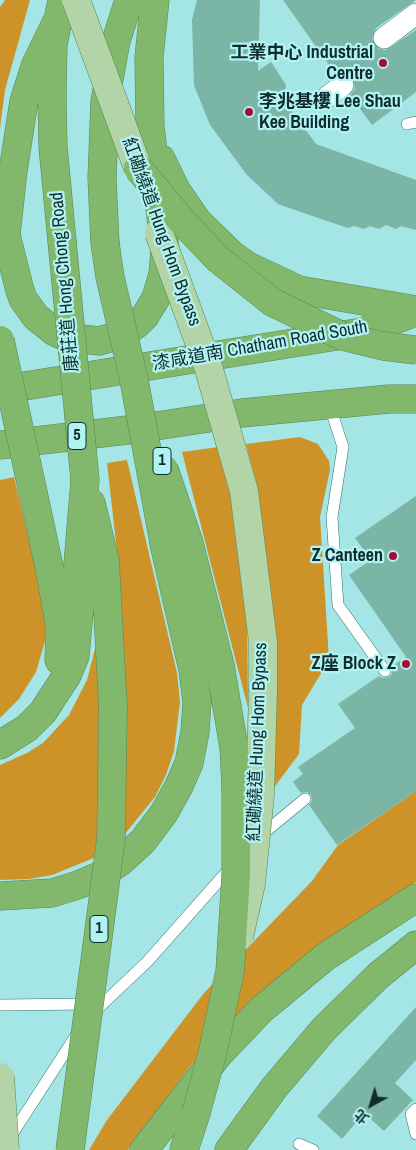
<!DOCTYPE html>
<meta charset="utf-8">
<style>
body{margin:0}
#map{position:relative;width:416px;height:1150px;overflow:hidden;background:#a4e5e6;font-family:"Archivo Narrow","Noto Sans TC",sans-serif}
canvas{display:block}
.north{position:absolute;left:346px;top:1080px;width:50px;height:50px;-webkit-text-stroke:4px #b1f2f3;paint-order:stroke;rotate:219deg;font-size:14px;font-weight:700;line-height:20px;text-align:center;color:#102b2b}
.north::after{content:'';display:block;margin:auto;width:18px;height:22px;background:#102b2b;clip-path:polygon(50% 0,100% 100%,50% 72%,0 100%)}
</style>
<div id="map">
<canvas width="416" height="1150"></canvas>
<div class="north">北</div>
</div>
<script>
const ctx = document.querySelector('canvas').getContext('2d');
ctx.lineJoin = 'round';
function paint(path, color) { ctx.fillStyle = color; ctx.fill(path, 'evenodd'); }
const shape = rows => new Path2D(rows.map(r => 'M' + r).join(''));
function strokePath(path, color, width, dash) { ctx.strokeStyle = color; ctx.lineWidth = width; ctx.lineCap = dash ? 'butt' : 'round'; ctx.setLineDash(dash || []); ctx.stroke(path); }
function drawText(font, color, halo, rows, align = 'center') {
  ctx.font = font + ' "Archivo Narrow","Noto Sans TC",sans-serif'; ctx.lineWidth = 4.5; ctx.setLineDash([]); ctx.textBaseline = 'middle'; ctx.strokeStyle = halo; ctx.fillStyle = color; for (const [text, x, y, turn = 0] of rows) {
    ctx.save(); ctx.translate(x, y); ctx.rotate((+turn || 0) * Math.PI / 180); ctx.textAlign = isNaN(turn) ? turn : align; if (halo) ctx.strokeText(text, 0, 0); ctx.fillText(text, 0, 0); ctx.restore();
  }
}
paint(shape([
 [5,0,30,0,5,90,0,128,0,7],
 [300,437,318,444,329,461,330,470,320,517,329,660,302,705,299,754,273,789,276,641,258,489,246,444],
 [219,447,231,498,247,603,248,708,182,452],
 [127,460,177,673,180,702,174,751,166,775,155,797,124,835,118,560,107,463],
 [14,477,45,609,46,625,45,641,36,672,19,699,0,718,0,480],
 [96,645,99,707,97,838,94,858,52,875,29,879,0,880,0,765,27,753,43,743,69,715,87,680],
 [416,791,416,882,317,946,253,999,191,1065,128,1150,89,1150,107,1120,204,993,312,881,338,845]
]), '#ce9328');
paint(shape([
 [197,0,260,0,258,71,271,62,286,85,283,99,316,144,416,180,416,230,401,226,396,229,386,225,379,229,370,226,364,229,354,226,348,228,324,220,278,204,247,175,210,125,194,85,192,20],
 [283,0,416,0,376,28,372,39,379,49,386,50,416,30,416,92,372,125,350,95,355,89,353,78,347,73,336,75],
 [416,496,416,791,337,845,309,805,312,801,311,795,307,792,301,793,293,782,303,774,298,767,355,728,338,704,379,676,382,678,389,677,392,674,391,667,406,657,349,575,371,560,355,538],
 [416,1007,416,1060,395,1083,413,1100,384,1131,364,1113,342,1139,317,1116]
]), '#7ab5a6');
const lane = shape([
 [407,124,416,122],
 [329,404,343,447,332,517,338,605,385,671],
 [260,836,305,799],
 [0,1005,89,1004],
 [94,1012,147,962,232,866],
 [416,1109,411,1114,416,1134],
 [9,1139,79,1031],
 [299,1144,313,1150]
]);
const street = shape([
 [384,38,416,14],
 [327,97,343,85]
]);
const primary = shape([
 [260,795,263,692]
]);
const highway = shape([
 [57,21,36,64,24,101,13,171,6,235,19,287,23,299,36,317,55,332,66,337,99,341,120,335,137,324,145,316,156,298,163,274,165,250,150,127,149,57,155,0],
 [161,159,176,190,198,222,231,254,248,266,299,290,416,310],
 [62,241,53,147,52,96,53,45,62,0],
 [105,243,102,178,105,101,116,41,129,0],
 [0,390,362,332,416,312],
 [0,445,136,429,242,413,389,399,416,399],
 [91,503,105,561,113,707],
 [189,543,220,665,234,748,236,788],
 [50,571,60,627,59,660],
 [0,745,27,728,43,712,67,675,75,656,80,602,78,564,85,480],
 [0,896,52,893,78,885,99,876,120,862,143,841,164,813,179,786,189,763,195,732,197,702,193,670,165,548],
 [144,1150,218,1055,262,1009,325,957,416,898],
 [184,1150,196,1113],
 [229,1150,274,1088,324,1029,378,976,416,945]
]);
strokePath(lane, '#327173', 12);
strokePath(street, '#327173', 22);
strokePath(primary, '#598755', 29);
strokePath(highway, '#598755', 29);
strokePath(lane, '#fff', 11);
strokePath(street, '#fff', 21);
strokePath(primary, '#b3d4a6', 28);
strokePath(highway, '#81b86b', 28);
const primaryBridge = shape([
 [76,0,138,168],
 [159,233,208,366,244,491,263,642,263,692],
 [239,937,251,884,260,795],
 [0,1077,5,1150]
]);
const highwayBridge = shape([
 [138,168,180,219,218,259,272,302,342,336,383,346,416,350],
 [62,241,85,480],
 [105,243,110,277,134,380,165,548],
 [0,340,50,571],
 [164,469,189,543],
 [196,1113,213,1051,230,971,236,874,236,788],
 [70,1150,111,839,113,707]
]);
strokePath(primaryBridge, '#598755', 29, []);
strokePath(highwayBridge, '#598755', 29, []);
strokePath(primaryBridge, '#b3d4a6', 28);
strokePath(highwayBridge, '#81b86b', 28);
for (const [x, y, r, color] of [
 [383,63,5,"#a60d32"],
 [249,112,5,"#a60d32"],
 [393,556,5,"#a60d32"],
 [406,664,5,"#a60d32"]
]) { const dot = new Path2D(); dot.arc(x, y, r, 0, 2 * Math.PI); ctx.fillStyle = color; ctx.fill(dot); strokePath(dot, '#b1f2f3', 2); }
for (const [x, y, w] of [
 [77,436,18],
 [162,461,18],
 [99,929,18]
]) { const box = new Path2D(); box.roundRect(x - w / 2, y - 13.5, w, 27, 4); ctx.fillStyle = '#b1f2f3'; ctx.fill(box); strokePath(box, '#102b2b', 1); }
drawText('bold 16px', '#102b2b', null, [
 ["5",77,436],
 ["1",162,461],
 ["1",99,929]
]);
drawText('bold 18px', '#102b2b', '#b1f2f3', [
 ["工業中心 Industrial",373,53],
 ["Centre",373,74],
 ["李兆基樓 Lee Shau",259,102,"left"],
 ["Kee Building",259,123,"left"],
 ["Z Canteen",383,556],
 ["Z座 Block Z",396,664]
], 'right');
drawText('18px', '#102b2b', '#b1f2f3', [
 ["紅磡繞道 Hung Hom Bypass",161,232,70],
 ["康莊道 Hong Chong Road",65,282,-95],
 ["漆咸道南 Chatham Road South",260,346,-10],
 ["紅磡繞道 Hung Hom Bypass",258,742,-88]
]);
</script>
